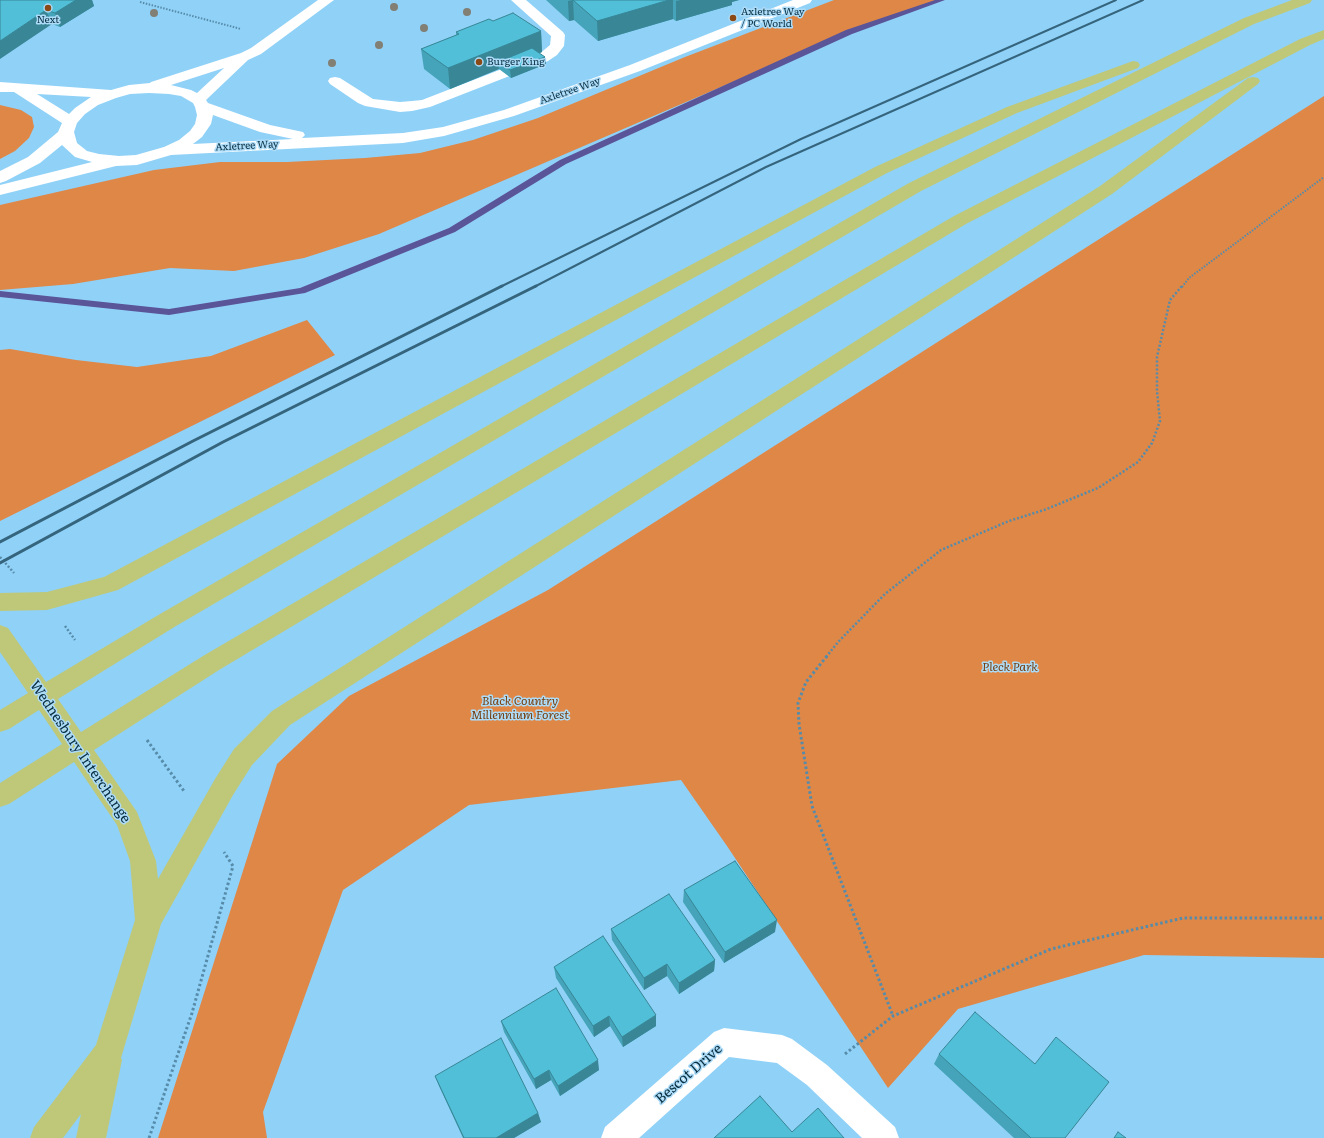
<!DOCTYPE html>
<style>
body{margin:0}
canvas{display:block;background:#90d1f7}
</style>
<canvas width="1324" height="1138"></canvas>
<script>
const ctx = document.querySelector('canvas').getContext('2d');
ctx.lineJoin = 'round';
function paint(path, color) { ctx.fillStyle = color; ctx.fill(path, 'evenodd'); }
const shape = rows => new Path2D(rows.map(r => 'M' + r).join(''));
function strokePath(path, color, width, dash) { ctx.strokeStyle = color; ctx.lineWidth = width; ctx.lineCap = dash ? 'butt' : 'round'; ctx.setLineDash(dash || []); ctx.stroke(path); }
function drawText(font, color, halo, rows, align = 'center') {
  ctx.font = font + ' Literata,serif'; ctx.lineWidth = 3; ctx.setLineDash([]); ctx.textBaseline = 'middle'; ctx.strokeStyle = halo; ctx.fillStyle = color; for (const [text, x, y, turn = 0] of rows) {
    ctx.save(); ctx.translate(x, y); ctx.rotate((+turn || 0) * Math.PI / 180); ctx.textAlign = isNaN(turn) ? turn : align; if (halo) ctx.strokeText(text, 0, 0); ctx.fillText(text, 0, 0); ctx.restore();
  }
}
paint(shape([
 [834,0,942,0,849,32,379,234,304,258,234,271,170,268,73,284,0,290,0,205,154,170,220,162,287,162,365,158,420,153,473,140,538,118,685,57],
 [1324,96,1324,958,1144,955,958,1009,888,1088,727,846,681,780,469,805,343,890,263,1112,267,1138,158,1138,277,764,349,696,548,590],
 [0,105,21,110,32,117,34,127,29,138,15,151,0,159],
 [307,320,335,355,0,521,0,350,10,349,76,360,137,367,211,356]
]), '#df8747');
paint(shape([
 [935,0,945,0,852,34,566,164,455,232,305,293,169,315,0,297,0,291,169,309,300,288,449,228,560,160,846,30,935,0]
]), '#5a5498');
strokePath(shape([
 [140,2,241,29],
 [1182,287,1189,278,1324,177]
]), '#568ba9', 2, [1.5, 1.5]);
strokePath(shape([
 [0,557,14,573],
 [65,626,75,640],
 [826,657,839,641,885,594,941,550,1009,521,1044,510,1098,488,1138,462,1152,443,1160,421,1157,391,1157,357,1170,300,1182,286]
]), '#568ba9', 2.5, [2, 2]);
strokePath(shape([
 [827,656,806,682,798,703,799,724,812,806,893,1016],
 [147,740,184,791],
 [845,1054,893,1016,1051,949,1183,918,1324,918],
 [149,1138,192,1013,233,866,224,852]
]), '#568ba9', 3, [2.5, 2.5]);
paint(shape([
 [318,0,334,0,261,54,248,60,206,100,208,103,270,125,303,132,305,135,302,138,403,133,443,127,504,110,630,65,793,0,812,0,810,3,640,71,514,116,444,136,403,143,171,155,137,165,116,166,0,195,0,185,92,162,75,157,62,145,40,163,6,181,0,183,0,171,28,157,58,132,62,123,14,92,0,92,0,82,111,90,129,85,150,83,151,82,241,53,251,48,318,0],
 [224,68,197,93,191,90,171,85,224,68],
 [149,93,169,94,181,96,193,103,195,107,197,115,195,124,190,131,179,140,164,147,136,155,119,156,99,154,87,151,77,143,74,132,77,123,85,114,98,105,116,98,130,94,149,93],
 [37,94,91,97,75,108,69,114,37,94],
 [213,115,260,132,293,139,193,144,202,137,211,124,213,115],
 [511,0,526,0,563,32,565,35,564,46,557,55,548,61,430,107,412,111,400,112,365,106,358,103,330,84,328,81,330,78,335,77,340,78,373,99,400,102,412,101,422,100,538,55,550,45,551,36,511,0],
 [724,1028,782,1035,792,1039,827,1065,895,1127,899,1138,862,1138,807,1085,777,1063,729,1057,639,1138,601,1138,605,1127,714,1032,724,1028]
]), '#fff');
paint(shape([
 [1292,0,1312,0,1310,3,1254,24,921,191,176,626,58,699,81,732,203,656,954,216,1300,39,1324,30,1324,39,1310,45,966,224,219,670,94,750,137,812,156,861,158,879,215,779,234,749,272,711,1100,186,1248,78,1253,77,1258,78,1260,81,1258,84,1112,194,290,725,252,765,233,795,161,924,121,1058,122,1060,106,1138,76,1138,81,1114,63,1138,30,1138,34,1127,96,1045,135,920,130,861,117,825,74,762,9,804,0,807,0,783,62,744,39,710,9,729,0,732,0,710,28,693,0,652,0,625,8,628,46,682,160,614,909,183,1244,18,1292,0],
 [1133,61,1138,62,1140,65,1138,68,1017,113,887,173,118,590,47,610,0,611,0,593,47,592,104,577,875,167,1007,107,1133,61]
]), '#bec878');
strokePath(shape([
 [500,287,801,139,1116,0],
 [534,287,766,167,1143,0]
]), '#35647d', 2);
strokePath(shape([
 [0,542,193,441,502,286],
 [0,563,223,442,536,286]
]), '#35647d', 3);
ctx.fillStyle = '#827f75';
for (const [x, y] of [
 [394,7],
 [467,12],
 [154,13],
 [424,28],
 [379,45],
 [332,63]
]) { ctx.beginPath(); ctx.arc(x, y, 4, 0, 2 * Math.PI); ctx.fill(); }
paint(shape([
 [0,0,92,0,94,6,60,27,52,24],
 [546,0,739,0,732,2,732,5,676,21,673,19,598,41,574,20,569,21],
 [493,21,541,31,542,52,539,53,546,64,511,78,499,69,450,89,424,69,421,49,456,35,456,32],
 [684,890,775,932,724,963,683,902],
 [611,929,715,960,714,971,679,994,667,976,644,990,612,940],
 [554,967,656,1026,623,1047,610,1026,594,1037,556,978],
 [501,1021,599,1070,560,1096,551,1080,536,1089,504,1032],
 [939,1054,1065,1138,1014,1138,934,1064],
 [435,1076,538,1113,541,1122,514,1138,463,1138,439,1086]
]), '#45a4b9');
paint(shape([
 [76,0,92,0,94,6,60,27,55,13],
 [573,0,574,20,569,21,568,1],
 [669,0,673,0,673,19,598,41,597,21],
 [681,0,739,0,732,2,732,5,676,21,676,1],
 [46,10,52,24,0,59,0,41],
 [541,31,542,52,505,67,498,62,499,69,450,89,448,68],
 [545,57,546,64,511,78,510,70],
 [777,920,775,932,724,963,725,952],
 [715,960,714,971,679,994,679,983],
 [667,964,667,976,644,990,644,978],
 [656,1015,656,1026,623,1047,622,1037],
 [609,1016,610,1026,594,1037,593,1026],
 [598,1060,599,1070,560,1096,558,1086],
 [549,1070,551,1080,536,1089,534,1079],
 [538,1113,541,1122,514,1138,496,1138]
]), '#388696');
const building = shape([
 [0,0,76,0,55,13,46,10,0,41,0,0],
 [573,0,669,0,597,21,573,0],
 [513,13,541,31,448,68,421,49,459,34,456,32,489,19,493,21,513,13],
 [532,48,545,57,510,70,498,62,532,48],
 [735,861,777,920,725,952,684,890,735,861],
 [669,894,715,960,679,983,667,964,644,978,611,929,669,894],
 [603,936,656,1015,622,1037,609,1016,593,1026,554,967,603,936],
 [556,988,598,1060,558,1086,549,1070,534,1079,501,1021,556,988],
 [975,1012,1035,1064,1056,1037,1109,1082,1065,1138,1031,1138,939,1054,975,1012],
 [501,1038,538,1113,496,1138,464,1138,435,1076,501,1038],
 [760,1096,792,1132,818,1108,844,1138,714,1138,760,1096],
 [1118,1132,1126,1138,1114,1138,1118,1132]
]);
paint(building, '#50bfd7');
strokePath(building, '#388696', 1);
for (const [x, y, r, color] of [
 [48,8,4,"#8b4a15"],
 [733,18,4,"#8b4a15"],
 [479,62,4,"#8b4a15"]
]) { const dot = new Path2D(); dot.arc(x, y, r, 0, 2 * Math.PI); ctx.fillStyle = color; ctx.fill(dot); strokePath(dot, '#addcf9', 1.5); }
drawText('10px', '#092f41', '#addcf9', [
 ["Axletree Way",741,12],
 ["/ PC World",741,24],
 ["Next",48,20,"center"],
 ["Burger King",487,62]
], 'left');
drawText('10px', '#092f41', '#addcf9', [
 ["Axletree Way",570,91,-19],
 ["Axletree Way",247,146,-3]
]);
drawText('italic 12px', '#763c0a', '#addcf9', [
 ["Pleck Park",1010,667],
 ["Black Country",520,701],
 ["Millennium Forest",520,715]
]);
drawText('14px', '#092f41', '#addcf9', [
 ["Wednesbury Interchange",80,752,56],
 ["Bescot Drive",689,1074,-41]
]);
</script>
